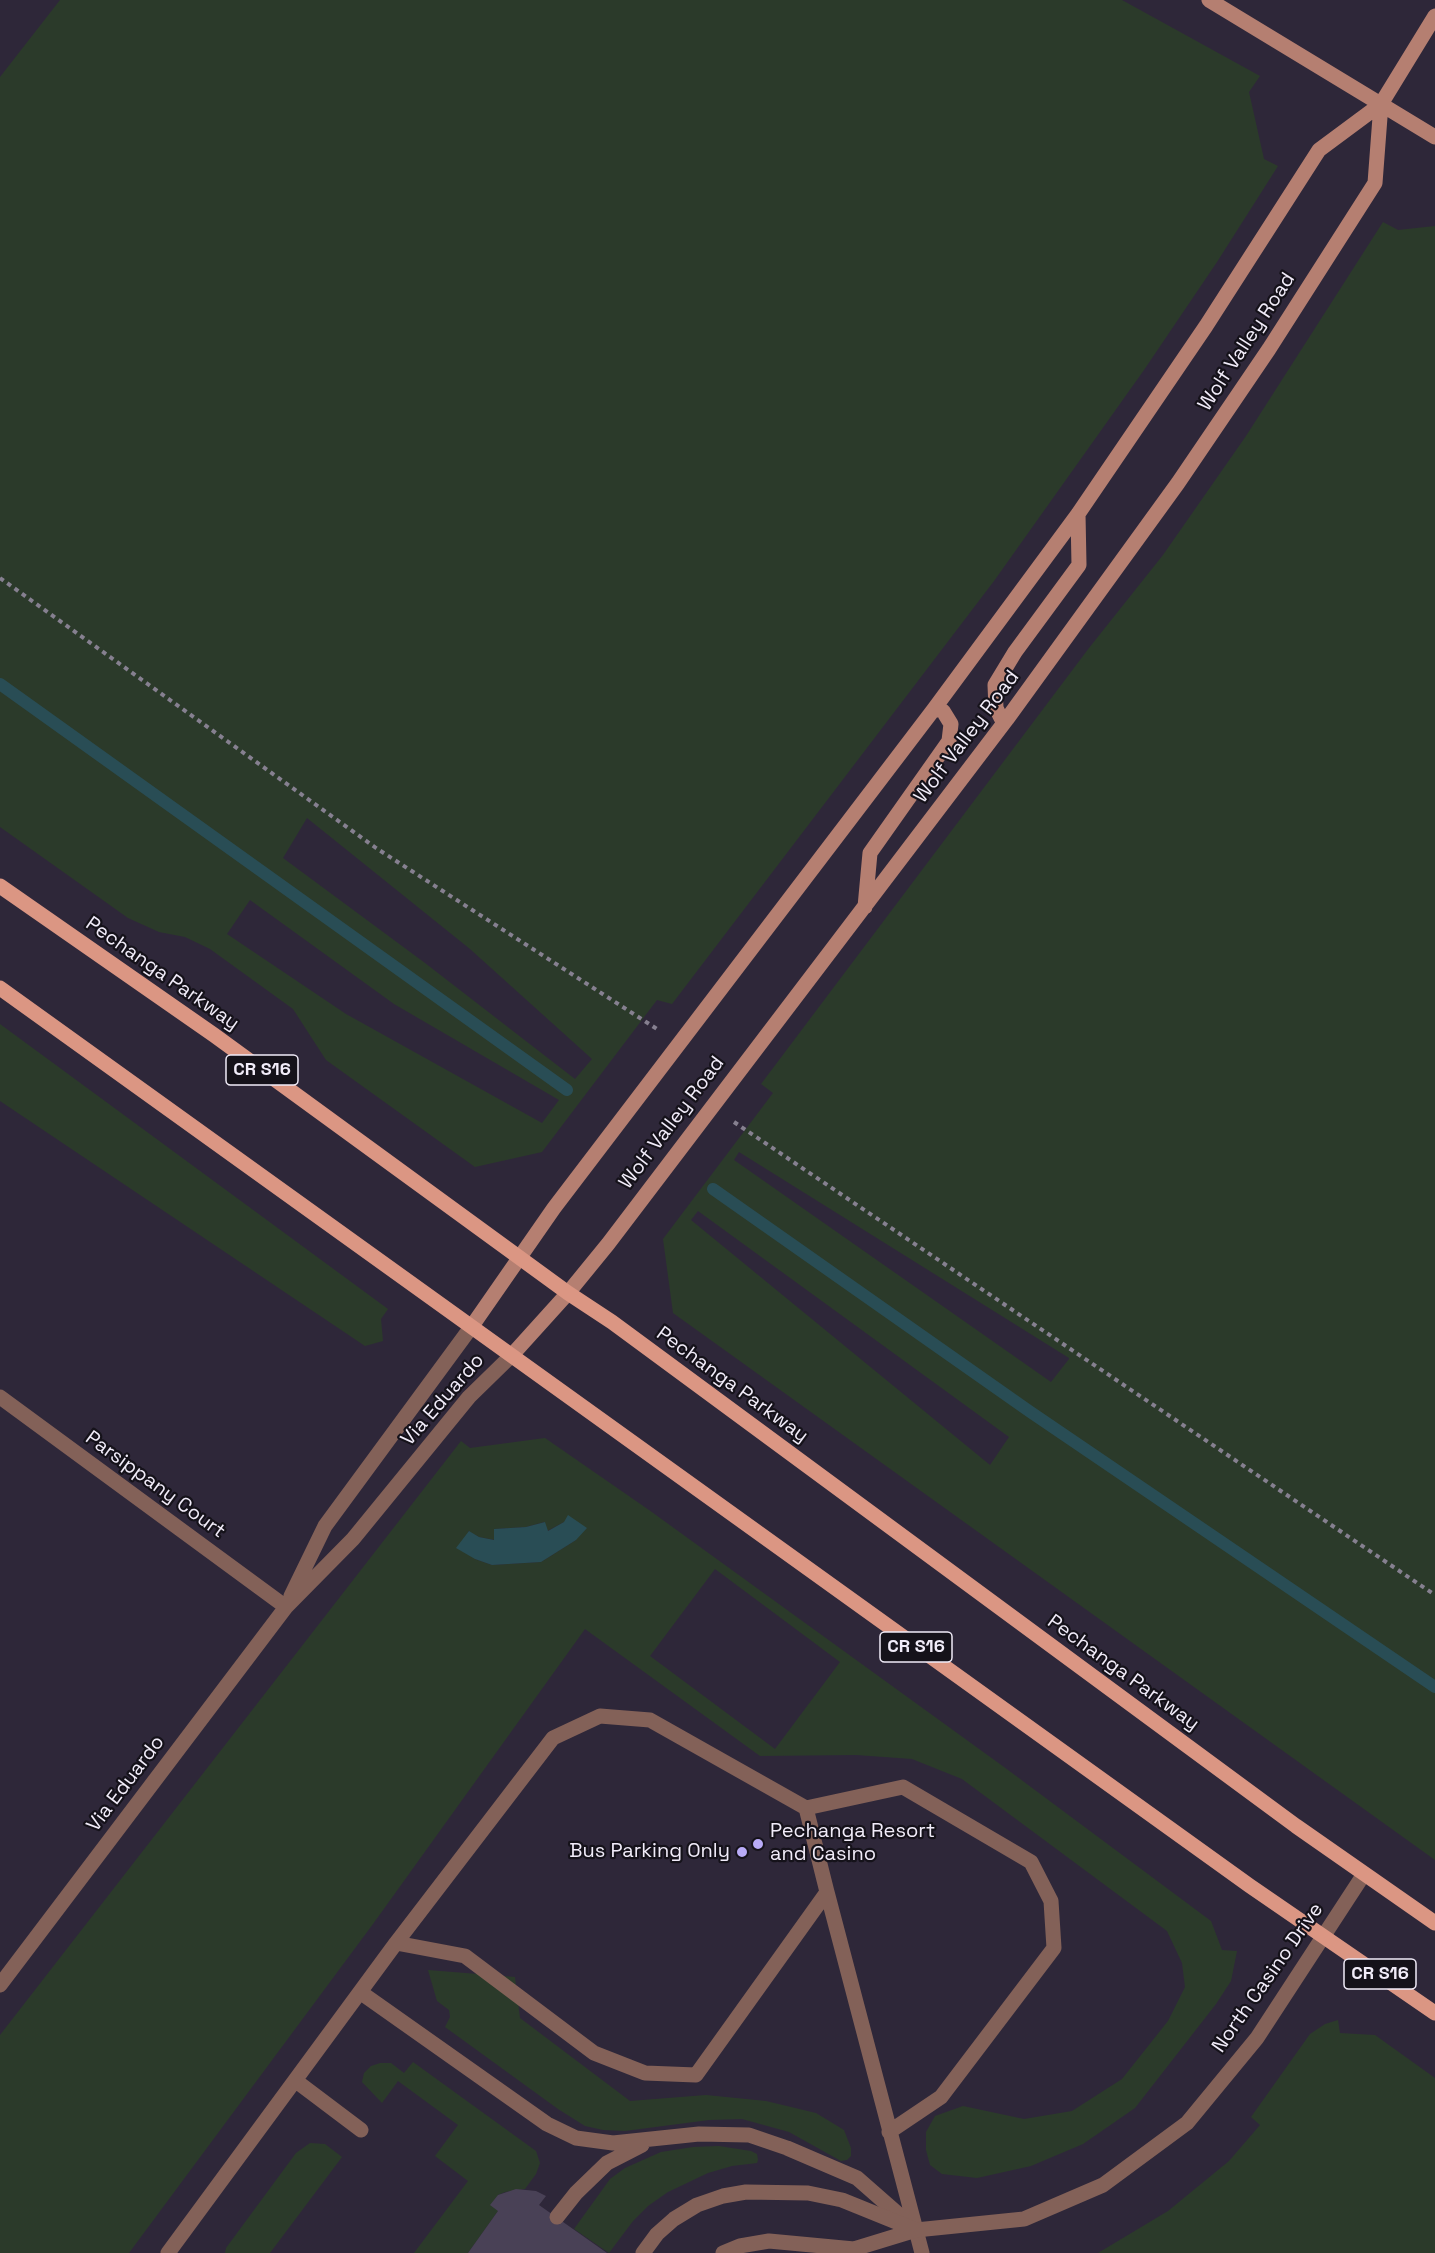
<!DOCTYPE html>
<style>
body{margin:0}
canvas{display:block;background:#2e2739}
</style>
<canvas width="1435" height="2253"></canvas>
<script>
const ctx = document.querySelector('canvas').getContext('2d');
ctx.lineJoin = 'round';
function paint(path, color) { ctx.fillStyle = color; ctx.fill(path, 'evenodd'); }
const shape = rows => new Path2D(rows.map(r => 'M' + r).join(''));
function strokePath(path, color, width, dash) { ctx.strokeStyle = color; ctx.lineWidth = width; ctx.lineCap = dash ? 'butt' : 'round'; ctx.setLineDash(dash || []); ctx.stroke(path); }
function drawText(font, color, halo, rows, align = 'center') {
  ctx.font = font + ' "Space Grotesk",sans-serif'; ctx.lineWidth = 4.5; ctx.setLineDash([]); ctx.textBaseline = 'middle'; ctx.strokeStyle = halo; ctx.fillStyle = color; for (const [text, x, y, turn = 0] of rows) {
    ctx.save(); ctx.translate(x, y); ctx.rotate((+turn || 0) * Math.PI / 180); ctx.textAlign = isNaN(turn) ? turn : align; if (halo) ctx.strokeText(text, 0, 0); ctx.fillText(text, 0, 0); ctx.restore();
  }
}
paint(shape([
 [60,0,1122,0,1260,76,1249,92,1264,159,1278,166,1217,262,1144,370,994,581,672,1004,657,1000,542,1152,475,1167,326,1060,293,1009,210,949,185,937,159,932,128,918,0,827,0,77],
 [307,818,470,949,592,1059,575,1079,425,963,283,858],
 [250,900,394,1004,559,1100,542,1123,346,1014,227,934],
 [1383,222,1398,230,1435,226,1435,1860,673,1313,663,1239,773,1093,761,1084,1089,648,1163,555,1246,436],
 [739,1152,1069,1358,1069,1359,1051,1382,734,1160],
 [698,1211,1009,1437,990,1465,691,1220],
 [0,1024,388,1309,381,1319,383,1341,365,1346,0,1101],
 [545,1438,649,1510,1004,1767,1211,1921,1222,1950,1237,1951,1231,1981,1216,2004,1135,2108,1083,2144,1031,2166,977,2178,942,2174,930,2165,926,2150,926,2132,935,2116,963,2106,1024,2119,1072,2111,1122,2079,1168,2021,1185,1987,1182,1963,1167,1931,962,1779,912,1759,856,1755,760,1756,585,1629,373,1924,129,2253,0,2253,0,2035,461,1441,470,1448],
 [544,1522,547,1531,564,1522,576,1540,541,1562,492,1565,475,1559,468,1531,479,1537,495,1540,494,1529,526,1527],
 [715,1569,840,1662,775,1749,650,1656],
 [428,1970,515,1977,520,2018,630,2101,706,2095,766,2101,816,2113,844,2130,851,2148,851,2156,847,2160,841,2161,789,2132,742,2119,709,2120,625,2131,603,2130,585,2126,558,2109,445,2027,450,2017,449,2010,437,2001],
 [1338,2020,1340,2033,1375,2035,1435,2078,1435,2253,1098,2253,1168,2211,1229,2161,1260,2125,1251,2117,1310,2034,1325,2024],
 [413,2062,536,2151,540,2163,536,2174,525,2189,505,2192,498,2195,498,2211,468,2253,414,2253,468,2181,435,2156,458,2125,398,2081,382,2103,362,2082,364,2073,371,2066,380,2063,391,2063,404,2073],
 [310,2143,325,2144,342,2157,270,2253,225,2253,226,2248,296,2153],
 [719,2146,751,2151,757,2154,758,2160,757,2163,732,2166,708,2173,668,2192,648,2206,633,2221,609,2253,574,2229,610,2179,625,2168,661,2152,693,2147]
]), '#2b3a2a');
paint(shape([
 [568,1515,587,1528,576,1540,541,1562,492,1565,475,1559,456,1548,469,1531,479,1537,494,1540,494,1529,526,1527,545,1522,548,1531,564,1522]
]), '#294d55');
strokePath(shape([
 [0,684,567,1090],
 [713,1189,1029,1411,1435,1687]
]), '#294d55', 12);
paint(shape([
 [516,2189,536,2191,546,2196,539,2205,607,2253,468,2253,498,2211,490,2205,498,2195]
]), '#494156');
strokePath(shape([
 [0,578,376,848,657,1029],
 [734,1122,1435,1595]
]), '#868090', 4, [4.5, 4.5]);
strokePath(shape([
 [806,1808,827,1892],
 [396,1943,553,1738,600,1716,650,1720,806,1808,903,1787,1031,1862,1051,1901,1054,1948,941,2097,889,2132],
 [360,1992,547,2124,576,2138,613,2143,699,2134,749,2135,787,2148,857,2178,914,2228],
 [296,2081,361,2130],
 [557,2217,576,2193,607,2163,642,2145],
 [168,2253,396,1943,465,1956,594,2053,645,2073,696,2075,827,1892,922,2253]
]), '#836158', 15);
strokePath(shape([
 [0,1397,286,1607],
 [291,1596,325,1526,472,1326],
 [0,1985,286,1607,353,1539,469,1397,512,1355],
 [643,2253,657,2234,674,2219,697,2205,723,2196,746,2192,808,2193,842,2200,916,2230],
 [723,2253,740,2246,769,2241,854,2249,916,2230,1024,2219,1103,2185,1187,2123,1257,2038,1364,1874]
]), '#836158', 15);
strokePath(shape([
 [1209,0,1435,137],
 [1007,719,1001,718,996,708,995,685,1015,652,1079,565,1078,514],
 [865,907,870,853,949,741,951,724,943,711,934,709],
 [472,1326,554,1208,934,709,1078,514,1206,326,1319,150,1381,104,1435,16],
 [512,1355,568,1293,608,1244,1007,719,1178,483,1269,349,1375,183,1381,104]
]), '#b57f71', 15);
strokePath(shape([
 [0,886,214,1035,568,1293,612,1322,1296,1826,1435,1923],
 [0,988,1250,1886,1435,2013]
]), '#db9683', 15);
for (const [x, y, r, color] of [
 [758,1844,6,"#b9abf7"],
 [742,1852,6,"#b9abf7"]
]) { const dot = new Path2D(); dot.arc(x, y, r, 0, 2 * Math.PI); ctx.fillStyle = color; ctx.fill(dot); strokePath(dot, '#15121a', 2); }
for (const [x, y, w] of [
 [262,1070,72],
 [916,1647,72],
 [1380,1974,72]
]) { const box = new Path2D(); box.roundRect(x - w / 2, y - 15, w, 30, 4.5); ctx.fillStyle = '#15121a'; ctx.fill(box); strokePath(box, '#f1ecf9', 1.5); }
drawText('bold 18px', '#f1ecf9', null, [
 ["CR S16",262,1070],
 ["CR S16",916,1647],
 ["CR S16",1380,1974]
]);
drawText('20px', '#f1ecf9', '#15121a', [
 ["Wolf Valley Road",1247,342,-57],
 ["Wolf Valley Road",967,737,-53],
 ["Pechanga Parkway",162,974,35],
 ["Wolf Valley Road",672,1123,-53],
 ["Pechanga Parkway",732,1385,36],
 ["Via Eduardo",443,1400,-49],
 ["Parsippany Court",155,1485,36],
 ["Pechanga Parkway",1123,1673,36],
 ["Via Eduardo",126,1784,-53],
 ["North Casino Drive",1268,1978,-55]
]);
drawText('20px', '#f1ecf9', '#15121a', [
 ["Pechanga Resort",770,1832],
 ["and Casino",770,1855],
 ["Bus Parking Only",730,1852,"right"]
], 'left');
</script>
